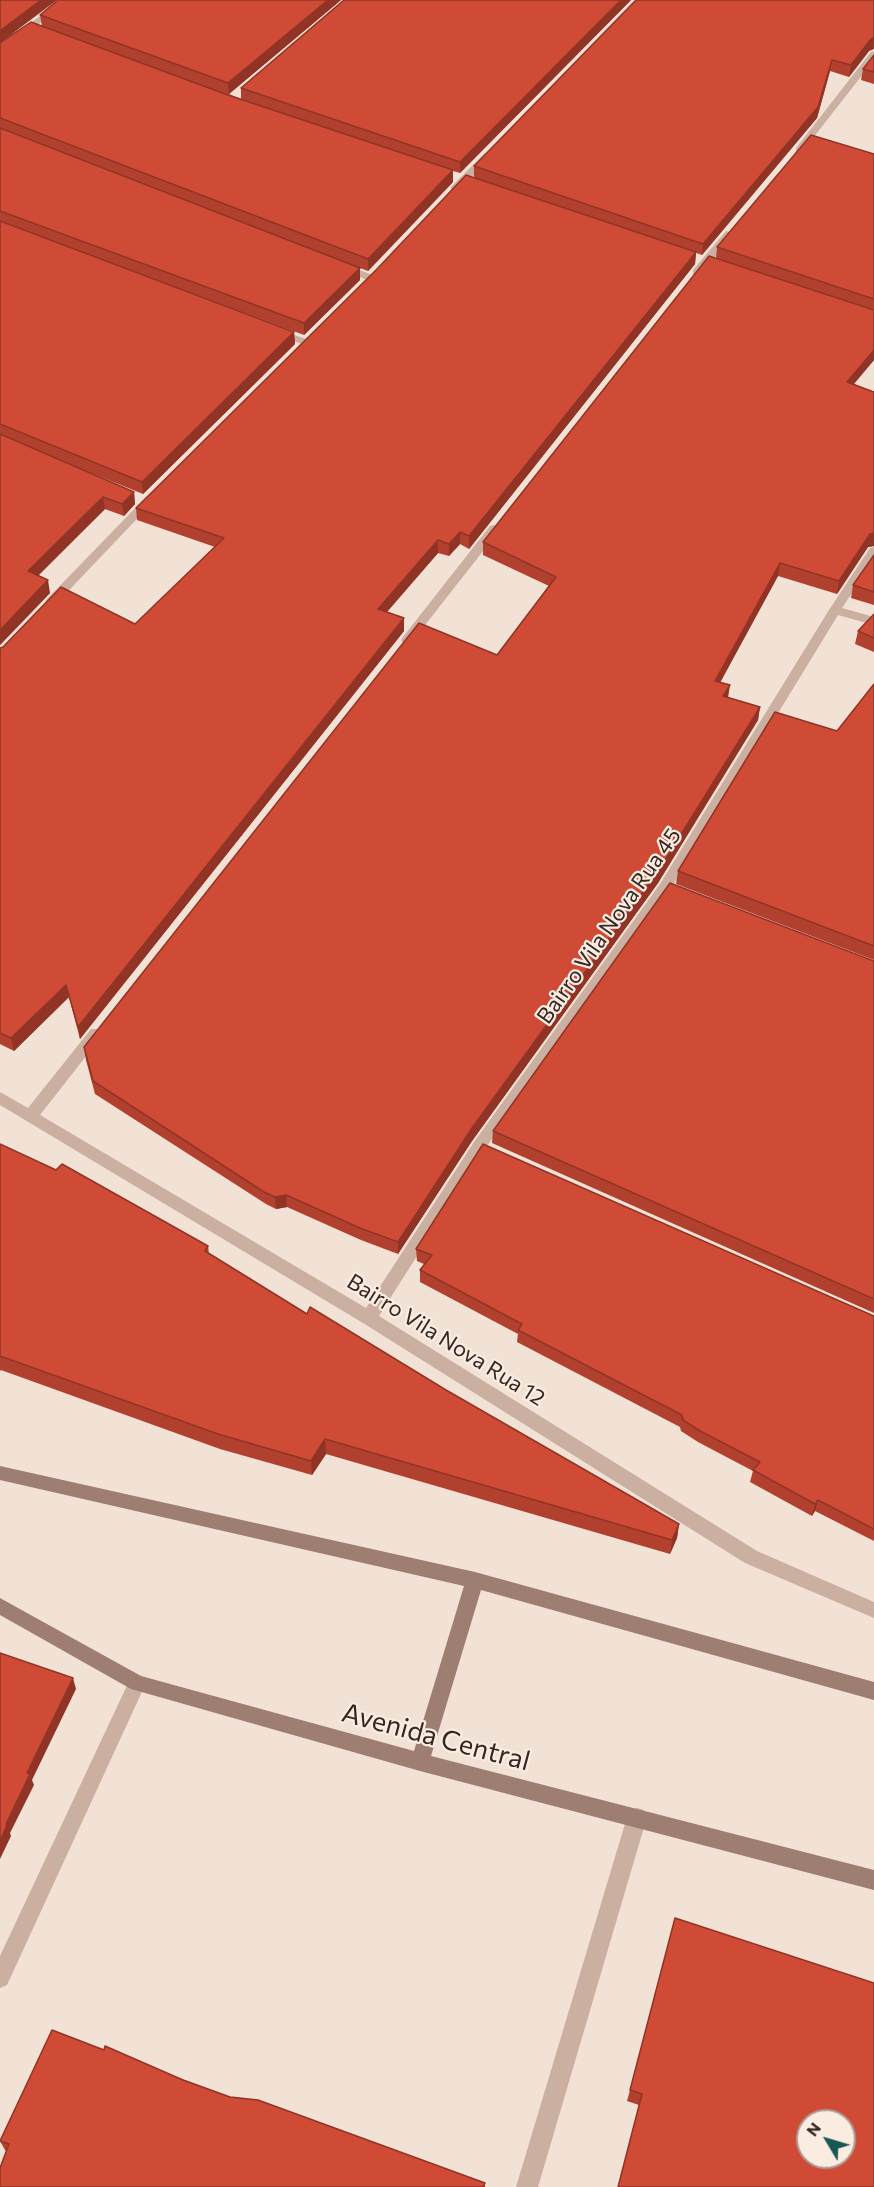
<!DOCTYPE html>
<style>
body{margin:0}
#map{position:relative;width:874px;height:2187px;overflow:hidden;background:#f2e1d5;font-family:Commissioner,sans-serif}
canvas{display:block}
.north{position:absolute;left:796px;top:2109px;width:60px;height:60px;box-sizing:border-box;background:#faece1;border:2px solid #ab9d95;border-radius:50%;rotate:308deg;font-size:16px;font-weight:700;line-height:24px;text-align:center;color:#342724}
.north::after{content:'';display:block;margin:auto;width:21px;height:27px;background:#175855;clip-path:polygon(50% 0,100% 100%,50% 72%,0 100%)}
</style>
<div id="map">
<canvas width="874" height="2187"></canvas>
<div class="north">N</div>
</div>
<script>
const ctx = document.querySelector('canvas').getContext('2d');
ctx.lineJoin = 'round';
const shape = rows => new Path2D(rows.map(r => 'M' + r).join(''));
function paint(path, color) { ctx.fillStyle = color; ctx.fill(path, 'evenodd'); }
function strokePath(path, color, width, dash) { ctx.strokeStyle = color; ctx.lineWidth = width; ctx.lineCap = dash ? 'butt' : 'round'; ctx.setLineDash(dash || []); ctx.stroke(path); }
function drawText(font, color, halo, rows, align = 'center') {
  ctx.font = font + ' Commissioner,sans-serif'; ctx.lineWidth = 4.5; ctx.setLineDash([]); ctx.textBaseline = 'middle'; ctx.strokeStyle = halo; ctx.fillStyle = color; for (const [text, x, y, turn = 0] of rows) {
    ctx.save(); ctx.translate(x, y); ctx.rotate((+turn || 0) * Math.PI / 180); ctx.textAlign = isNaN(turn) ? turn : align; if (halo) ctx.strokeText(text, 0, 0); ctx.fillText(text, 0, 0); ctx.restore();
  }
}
paint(shape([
 [61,0,71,0,0,53,0,46,61,0],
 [874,51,874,60,802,152,796,152,796,148,871,52,874,51],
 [485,153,493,155,459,191,451,191,451,187,485,153],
 [726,231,735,233,701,274,693,274,693,270,726,231],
 [341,263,375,276,376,278,367,280,337,268,337,264,341,263],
 [277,329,309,340,310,342,305,345,273,334,273,330,277,329],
 [150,496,156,499,154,501,54,606,46,606,46,600,146,497,150,496],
 [494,525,498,526,498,532,411,643,403,643,401,640,403,637,490,526,494,525],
 [874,547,874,560,842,608,874,617,874,625,838,615,670,890,484,1150,379,1316,757,1551,874,1602,874,1618,745,1563,363,1323,0,1105,0,1092,28,1108,91,1029,101,1029,103,1033,101,1037,40,1115,366,1308,474,1142,660,884,829,610,870,548,874,547],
 [137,1674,143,1677,146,1683,7,1985,0,1988,0,1956,131,1677,137,1674],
 [637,1808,644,1810,647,1817,538,2187,516,2187,627,1817,630,1810,637,1808]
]), '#cbafa1');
paint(shape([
 [0,1466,475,1572,874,1682,874,1700,481,1590,431,1756,874,1870,874,1890,420,1771,131,1689,0,1615,0,1598,141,1676,414,1751,464,1586,0,1480,0,1466]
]), '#9e7d72');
paint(shape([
 [341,0,229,94,241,99,241,88,344,0,631,0,460,173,453,171,453,182,368,271,360,268,360,280,304,335,154,279,294,332,295,344,143,494,64,462,134,492,135,504,124,516,105,509,38,575,50,593,0,645,0,43,42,26,40,15],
 [874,0,874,49,869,51,849,77,830,71,817,118,702,255,696,253,695,264,469,549,460,544,449,556,438,553,387,612,404,618,404,631,80,1039,69,997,14,1051,0,1044,0,648,135,624,215,547,137,520,136,508,474,178,474,166],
 [874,55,874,84,861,80,863,69],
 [874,154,874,360,854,384,874,392,874,546,868,547,837,594,778,576,720,682,728,698,760,707,758,720,658,883,472,1141,398,1254,361,1240,287,1207,276,1209,266,1204,95,1094,86,1060,84,1047,497,655,549,586,483,555,483,542,716,258,717,247],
 [874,555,874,605,851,598,853,585],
 [874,614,874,652,855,644,858,631],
 [874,684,874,960,676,884,678,871,837,731],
 [874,961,874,1313,492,1143,493,1131],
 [0,1144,208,1246,209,1254,307,1314,446,1390,679,1524,677,1538,670,1554,326,1454,312,1475,220,1449,1,1370,0,1371],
 [416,1249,874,1316,874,1541,815,1511,812,1516,750,1482,753,1471,698,1442,681,1431,680,1427,517,1342,518,1334,420,1282,420,1270,424,1264,417,1261],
 [874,1983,639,2105,627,2101,630,2090],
 [104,2050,230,2097,485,2183,485,2187,0,2187,6,2151,5,2150,0,2141]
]), '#b2402e');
paint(shape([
 [41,0,57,0,0,43,0,31],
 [328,0,341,0,229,94,228,83],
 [621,0,631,0,460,173,460,162],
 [874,38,873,49,869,51,849,77,851,65,871,39],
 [832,60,830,71,817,118,702,255,703,244],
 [453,170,453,182,368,271,368,259],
 [696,252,695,264,469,549,469,536],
 [360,268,360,280,304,335,304,323],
 [294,332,295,344,143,494,142,482],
 [874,350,874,360,845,394,847,382],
 [134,492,135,504,124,516,122,504],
 [103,497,105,509,31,583,28,571],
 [460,532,460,544,449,556,449,544],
 [874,533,874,546,868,547,837,594,839,581,870,534],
 [438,540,438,553,379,621,378,609],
 [780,563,778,576,714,694,715,681],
 [48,580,50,593,0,645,0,630],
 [404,618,404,631,80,1039,78,1027],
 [730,685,728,698,723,696],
 [760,707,758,720,658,883,472,1141,398,1254,398,1242,472,1128],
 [66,985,69,997,14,1051,11,1038],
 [286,1195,287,1207,276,1209,275,1197],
 [325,1439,326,1454,312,1475,311,1461],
 [818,1500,815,1511,812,1516,815,1504],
 [679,1524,677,1538,670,1554,672,1540],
 [73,1678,76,1689,32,1780,34,1785,10,1833,11,1836,0,1859,0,1841,6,1824,27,1773]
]), '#913426');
const building = shape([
 [0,0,41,0,0,31,0,0],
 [58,0,328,0,228,83,40,15,58,0],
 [344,0,621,0,460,162,241,88,344,0],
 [636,0,874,0,874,38,871,39,851,65,832,60,818,107,703,244,474,166,636,0],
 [31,22,225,94,453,170,368,259,0,118,0,43,31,22],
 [874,55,874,72,863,69,874,55],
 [0,128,360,268,304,323,0,211,0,128],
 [811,135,874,154,874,299,717,247,811,135],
 [466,175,696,252,469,536,460,532,449,544,438,540,378,609,404,618,78,1027,66,985,11,1038,0,1033,0,648,3,647,61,587,135,624,224,538,136,508,376,270,466,175],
 [0,221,294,332,142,482,0,424,0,221],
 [709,256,874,310,874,350,847,382,874,392,874,533,870,534,839,581,780,563,715,681,730,685,723,696,760,707,659,870,472,1128,398,1242,360,1228,286,1195,275,1197,264,1192,93,1081,84,1047,419,623,497,655,556,577,483,542,709,256],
 [0,434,134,492,122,504,103,497,28,571,48,580,0,630,0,434],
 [874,555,874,592,853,585,874,555],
 [874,614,874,638,858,631,874,614],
 [874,684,874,946,678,871,775,712,837,731,874,684],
 [670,883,874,961,874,1299,493,1131,670,883],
 [0,1144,56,1170,62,1164,208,1246,205,1251,307,1314,310,1307,446,1390,679,1524,672,1540,325,1439,311,1461,218,1434,0,1356,0,1144],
 [483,1144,874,1316,874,1529,818,1500,815,1504,753,1470,760,1462,700,1431,683,1420,682,1415,518,1330,522,1324,420,1270,432,1255,416,1249,483,1144],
 [0,1653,73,1678,27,1773,30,1774,6,1824,7,1825,0,1841,0,1653],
 [675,1918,874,1983,874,2187,618,2187,642,2094,630,2090,675,1918],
 [808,2121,844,2121,844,2157,808,2157,808,2121],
 [52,2030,104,2050,105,2046,183,2080,230,2097,258,2100,485,2183,483,2187,0,2187,0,2168,9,2144,0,2141,52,2030]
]);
paint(building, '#cf4b36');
strokePath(building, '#913426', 1.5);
drawText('22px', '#342724', '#faece1', [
 ["Bairro Vila Nova Rua 45",609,926,-55],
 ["Bairro Vila Nova Rua 12",446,1340,32]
]);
drawText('27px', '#342724', '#faece1', [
 ["Avenida Central",436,1737,15]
]);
</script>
